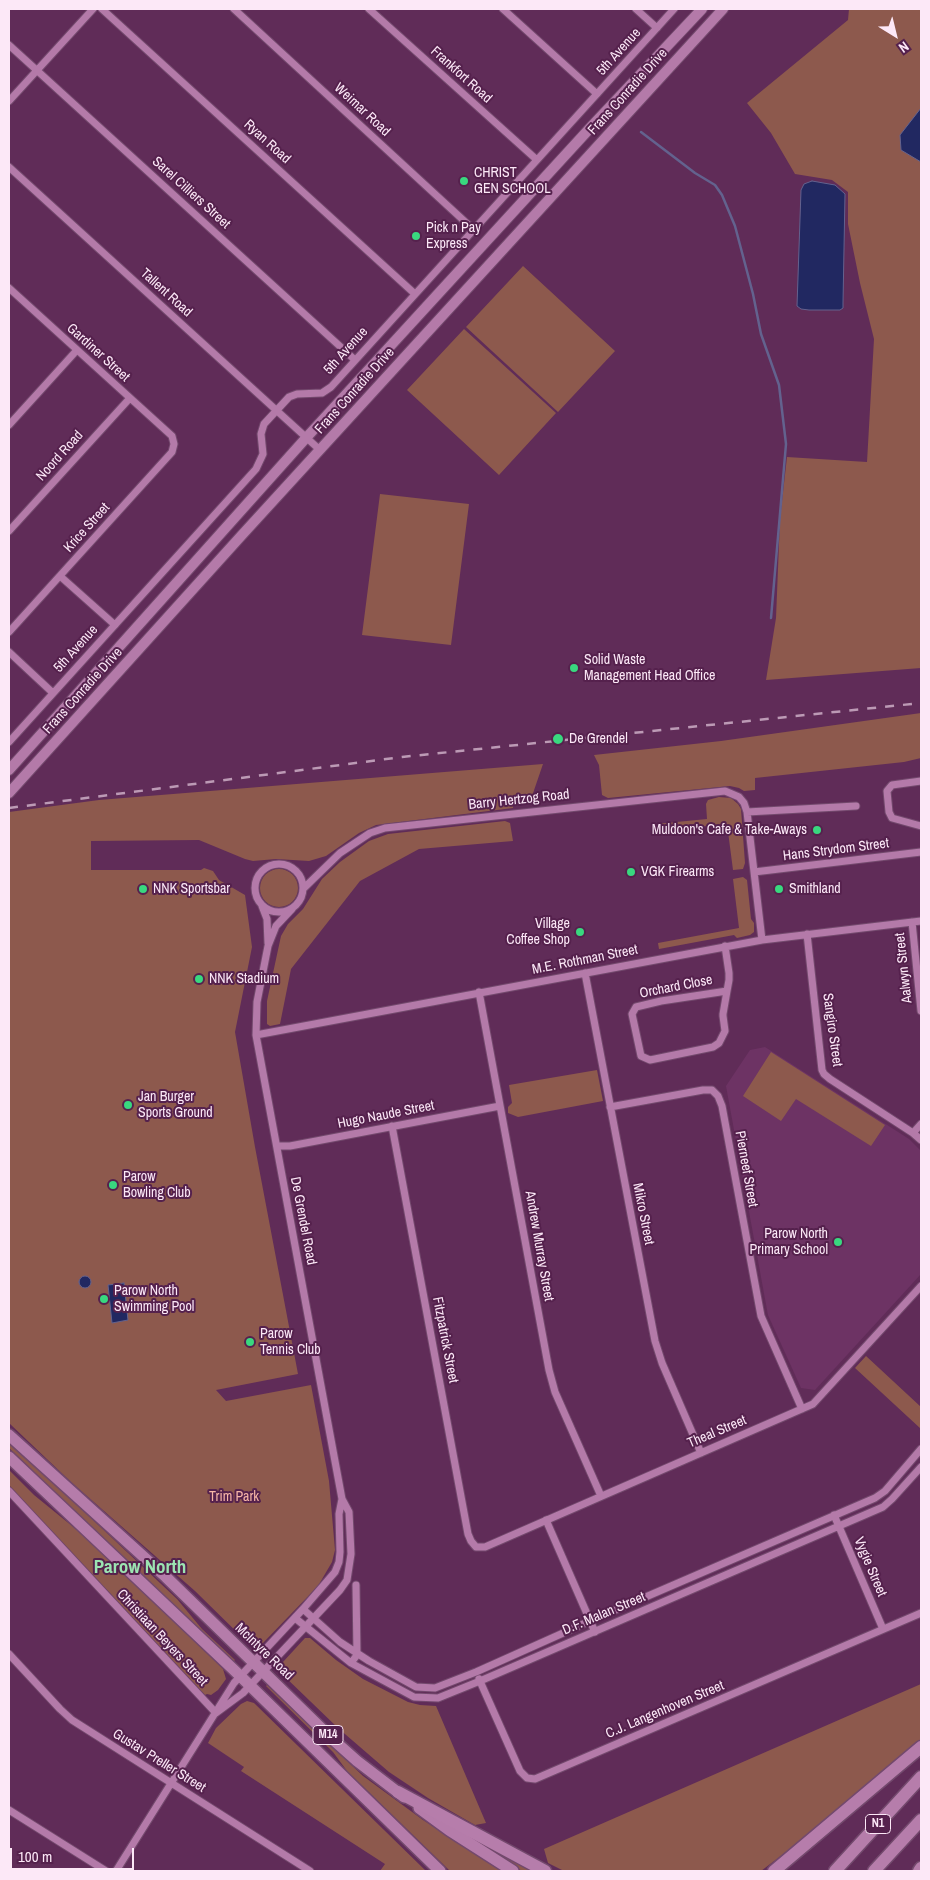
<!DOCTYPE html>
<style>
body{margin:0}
#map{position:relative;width:930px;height:1880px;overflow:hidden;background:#602c58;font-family:"Archivo Narrow",sans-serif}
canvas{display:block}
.frame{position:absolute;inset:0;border:10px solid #fce8f7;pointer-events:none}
.north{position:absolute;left:870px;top:10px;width:50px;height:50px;-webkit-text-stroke:4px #55214d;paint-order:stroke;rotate:144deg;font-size:14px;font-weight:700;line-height:20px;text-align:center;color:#fce8f7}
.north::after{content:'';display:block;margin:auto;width:18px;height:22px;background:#fce8f7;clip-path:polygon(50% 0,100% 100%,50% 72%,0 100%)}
.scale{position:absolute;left:10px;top:1848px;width:124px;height:22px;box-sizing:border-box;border:2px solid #fce8f7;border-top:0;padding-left:6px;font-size:15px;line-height:18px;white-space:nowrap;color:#fce8f7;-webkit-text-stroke:4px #55214d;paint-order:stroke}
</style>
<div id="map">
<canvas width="930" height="1880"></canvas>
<div class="frame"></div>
<div class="north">N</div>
<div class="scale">100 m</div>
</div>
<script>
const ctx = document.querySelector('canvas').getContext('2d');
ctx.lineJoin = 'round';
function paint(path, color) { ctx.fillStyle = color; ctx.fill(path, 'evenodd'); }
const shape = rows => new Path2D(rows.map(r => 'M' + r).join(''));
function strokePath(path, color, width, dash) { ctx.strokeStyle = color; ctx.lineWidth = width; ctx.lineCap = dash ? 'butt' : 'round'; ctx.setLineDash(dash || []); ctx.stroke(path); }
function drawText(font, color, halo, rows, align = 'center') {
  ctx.font = font + ' "Archivo Narrow",sans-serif'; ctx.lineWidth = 4; ctx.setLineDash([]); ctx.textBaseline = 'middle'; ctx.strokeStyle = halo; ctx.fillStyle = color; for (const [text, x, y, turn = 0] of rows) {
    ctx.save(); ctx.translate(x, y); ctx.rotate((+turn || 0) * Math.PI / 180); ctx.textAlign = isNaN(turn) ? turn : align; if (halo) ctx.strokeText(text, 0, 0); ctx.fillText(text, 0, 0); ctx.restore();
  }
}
paint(shape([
 [765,1047,909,1139,921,1151,921,1274,815,1390,801,1388,768,1315,726,1086,750,1050]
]), '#6d3364');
paint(shape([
 [849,9,921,9,921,668,766,680,776,618,780,519,787,457,867,462,874,339,860,283,848,224,848,192,832,180,795,174,771,133,747,103,848,20],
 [523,266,615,351,558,412,466,327],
 [464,329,556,413,499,475,407,390],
 [380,494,469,504,451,645,362,635],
 [921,713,921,758,904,762,755,778,755,790,744,791,739,788,730,786,608,798,602,795,599,765,594,755,721,741],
 [543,764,530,802,513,804,513,808,376,825,359,833,326,856,309,861,276,859,253,861,245,859,199,840,91,841,91,870,201,870,204,868,213,871,219,880,245,895,252,947,235,1032,255,1147,298,1374,216,1390,226,1401,311,1385,329,1481,335,1550,332,1562,318,1586,262,1644,255,1647,250,1645,195,1591,71,1482,9,1423,9,812,99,800],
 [719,797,731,798,738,804,741,809,745,863,743,869,733,870,727,824,670,830,656,827,656,824,707,819,706,804,708,800],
 [505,821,510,823,513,841,419,849,360,881,291,969,280,1024,270,1026,267,1024,267,1001,281,936,288,924,303,909,322,879,340,862,369,841,388,834],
 '260 888a19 19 0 1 1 38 0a19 19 0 1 1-38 0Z',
 [743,877,747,880,751,919,754,923,754,932,750,935,737,938,734,935,659,949,658,943,739,928,733,879],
 [771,1052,885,1125,871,1146,796,1099,781,1121,743,1096],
 [597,1070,603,1101,518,1117,508,1113,508,1107,512,1103,509,1085],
 [866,1356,921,1407,921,1429,855,1368],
 [9,1441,177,1599,202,1629,235,1660,233,1662,9,1448],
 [9,1470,34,1495,93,1543,223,1669,226,1679,218,1690,211,1695,207,1694,205,1695,9,1485],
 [305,1638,310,1638,336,1660,363,1679,408,1702,420,1705,436,1706,486,1823,475,1825,468,1821,428,1798,389,1772,338,1728,282,1674,280,1670,283,1662],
 [921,1684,921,1740,799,1842,761,1871,564,1871,548,1863,544,1849],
 [267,1685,363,1776,423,1820,502,1871,450,1871,347,1771,333,1752,266,1686],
 [247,1701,254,1703,426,1871,380,1871,385,1864,241,1771,244,1767,208,1743,216,1728,241,1704],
 [481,1843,533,1871,522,1871,480,1845]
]), '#8d594d');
const water = shape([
 [921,108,921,162,901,150,900,135,921,108],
 [812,181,835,185,845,194,843,303,843,308,840,310,809,310,801,309,797,306,801,190,804,184,812,181],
 '79 1282a6 6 0 1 1 12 0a6 6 0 1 1-12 0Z',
 [124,1283,128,1320,112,1323,108,1285,124,1283]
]);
paint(water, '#212861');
strokePath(water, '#63628e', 1);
strokePath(shape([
 [641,132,695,173,715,185,722,195,735,226,753,294,761,334,779,385,786,444,771,618]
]), '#63628e', 2.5);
const street = shape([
 [102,9,415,294],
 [234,9,474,230],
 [369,9,537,160],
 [503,9,597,94],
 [636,9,657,28],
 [9,45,355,360],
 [9,101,93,9],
 [9,167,320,450],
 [9,288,172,436,174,444,172,452,9,632],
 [9,425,77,350],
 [9,531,130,398],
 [60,576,115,625],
 [9,652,53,693],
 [9,742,256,469,263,454,261,434,264,424,289,397,297,394,322,393,331,387,674,9],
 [921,781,892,785,887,791,889,812,892,818,921,826],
 [747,812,856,806],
 '255 888a24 24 0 1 1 48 0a24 24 0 1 1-48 0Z',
 [754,872,921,852],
 [304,888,340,853,370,833,385,828,725,791,739,797,744,803,747,812,762,940],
 [262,906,267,919,268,943],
 [912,922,921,1011],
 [807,934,822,1070,824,1074,830,1079,913,1133,921,1140],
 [725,946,729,973,729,980,727,991,723,1014,723,1016,725,1031,719,1043,713,1047,650,1060,641,1056,632,1014,636,1007,661,1001,727,991],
 [585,973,655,1341,662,1363,701,1453],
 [479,992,549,1370,555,1392,601,1496],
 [256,1035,762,940,921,921],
 [610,1107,703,1090,712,1090,718,1096,722,1106,761,1316,802,1409],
 [392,1126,468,1534,471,1541,476,1547,485,1547,813,1404,921,1286],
 [913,1133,921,1124],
 [277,1146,290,1146,500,1106],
 [9,1491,216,1713],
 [834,1515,883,1629],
 [546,1520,595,1632],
 [303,1609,340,1642,369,1661,416,1687,435,1688,476,1672,590,1621,875,1498,885,1491,921,1449],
 [295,1618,351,1663,414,1697,438,1698,480,1681,883,1507,892,1499,921,1467],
 [9,1654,60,1709,72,1720,310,1871],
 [351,1663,357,1655,356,1585],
 [479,1679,520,1771,527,1778,535,1779,921,1613],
 [216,1713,243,1693,340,1590,347,1580,351,1554,349,1512,342,1499,256,1035,257,1002,268,946,276,926,292,909],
 [9,1810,106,1871],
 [116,1871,234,1683,303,1609,335,1572,339,1562,340,1552,339,1514,342,1499]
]);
const secondary = shape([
 [9,770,306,438,591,127,702,9],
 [9,793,241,536,723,9]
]);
const primary = shape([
 [9,1435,166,1577,329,1736,357,1761,404,1797],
 [9,1457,234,1670,440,1871],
 [419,1808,449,1830,513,1871]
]);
const highway = shape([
 [398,1792,545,1871],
 [774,1871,921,1747],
 [835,1871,921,1777],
 [874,1871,921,1820],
 [919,1871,921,1868]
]);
strokePath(street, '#73496d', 9);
strokePath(secondary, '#73496d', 12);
strokePath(primary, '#73496d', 14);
strokePath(highway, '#73496d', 15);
strokePath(street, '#b47aa9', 7);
strokePath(secondary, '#b47aa9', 10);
strokePath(primary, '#b57caa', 11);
strokePath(highway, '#b67dab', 12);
strokePath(shape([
 [9,808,402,757,921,703]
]), '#bc9ab5', 2.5, [9, 9]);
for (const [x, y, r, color] of [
 [464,181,5,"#39d87f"],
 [416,236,5,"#39d87f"],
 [574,668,5,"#39d87f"],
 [558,739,6,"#39d87f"],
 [817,830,5,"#39d87f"],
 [631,872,5,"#39d87f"],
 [143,889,5,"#39d87f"],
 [779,889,5,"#39d87f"],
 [580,932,5,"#39d87f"],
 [199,979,5,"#39d87f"],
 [128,1105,5,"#39d87f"],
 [113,1185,5,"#39d87f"],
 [838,1242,5,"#39d87f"],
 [104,1299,5,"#39d87f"],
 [250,1342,5,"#39d87f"]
]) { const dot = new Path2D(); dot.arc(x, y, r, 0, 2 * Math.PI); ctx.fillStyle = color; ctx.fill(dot); strokePath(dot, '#55214d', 2); }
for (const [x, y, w] of [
 [328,1735,30],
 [878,1824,25]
]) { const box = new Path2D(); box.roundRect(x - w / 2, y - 9.5, w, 19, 4); ctx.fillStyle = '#55214d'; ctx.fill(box); strokePath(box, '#fce8f7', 1); }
drawText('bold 12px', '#fce8f7', null, [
 ["M14",328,1735],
 ["N1",878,1824]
]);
drawText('14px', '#fce8f7', '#55214d', [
 ["5th Avenue",619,52,-48],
 ["Frankfort Road",461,75,42],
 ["Frans Conradie Drive",628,92,-48],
 ["Weimar Road",362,110,43],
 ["Ryan Road",267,142,42],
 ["Sarel Cilliers Street",191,193,42],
 ["Tallent Road",166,293,42],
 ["5th Avenue",346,351,-48],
 ["Gardiner Street",98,353,42],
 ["Frans Conradie Drive",355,391,-48],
 ["Noord Road",60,456,-48],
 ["Krice Street",87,528,-48],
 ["5th Avenue",76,649,-48],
 ["Frans Conradie Drive",83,691,-48],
 ["Barry Hertzog Road",519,800,-6],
 ["Hans Strydom Street",836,850,-7],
 ["M.E. Rothman Street",585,960,-11],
 ["Aalwyn Street",904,968,-96],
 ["Orchard Close",676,987,-11],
 ["Sangiro Street",832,1030,82],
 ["Hugo Naude Street",386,1115,-11],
 ["Pierneef Street",746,1169,80],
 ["Mikro Street",643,1214,79],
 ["De Grendel Road",303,1221,79],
 ["Andrew Murray Street",539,1246,80],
 ["Fitzpatrick Street",445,1340,79],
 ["Theal Street",717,1432,-23],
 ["Vygie Street",870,1567,67],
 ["D.F. Malan Street",604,1614,-23],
 ["Christiaan Beyers Street",162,1638,47],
 ["McIntyre Road",264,1652,44],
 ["C.J. Langenhoven Street",665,1710,-23],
 ["Gustav Preller Street",159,1761,32]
]);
drawText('14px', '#fce8f7', '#55214d', [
 ["CHRIST",474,173],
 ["GEN SCHOOL",474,189],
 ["Pick n Pay",426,228],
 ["Express",426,244],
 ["Solid Waste",584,660],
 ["Management Head Office",584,676],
 ["De Grendel",569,739],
 ["Muldoon's Cafe & Take-Aways",807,830,"right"],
 ["VGK Firearms",641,872],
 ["NNK Sportsbar",153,889],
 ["Smithland",789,889],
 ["Village",570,924,"right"],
 ["Coffee Shop",570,940,"right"],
 ["NNK Stadium",209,979],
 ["Jan Burger",138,1097],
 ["Sports Ground",138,1113],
 ["Parow",123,1177],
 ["Bowling Club",123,1193],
 ["Parow North",828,1234,"right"],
 ["Primary School",828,1250,"right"],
 ["Parow North",114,1291],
 ["Swimming Pool",114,1307],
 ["Parow",260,1334],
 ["Tennis Club",260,1350]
], 'left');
drawText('14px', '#f7b6a7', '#55214d', [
 ["Trim Park",234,1497]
]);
drawText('bold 19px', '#9ce4b2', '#55214d', [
 ["Parow North",140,1568]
]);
</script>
